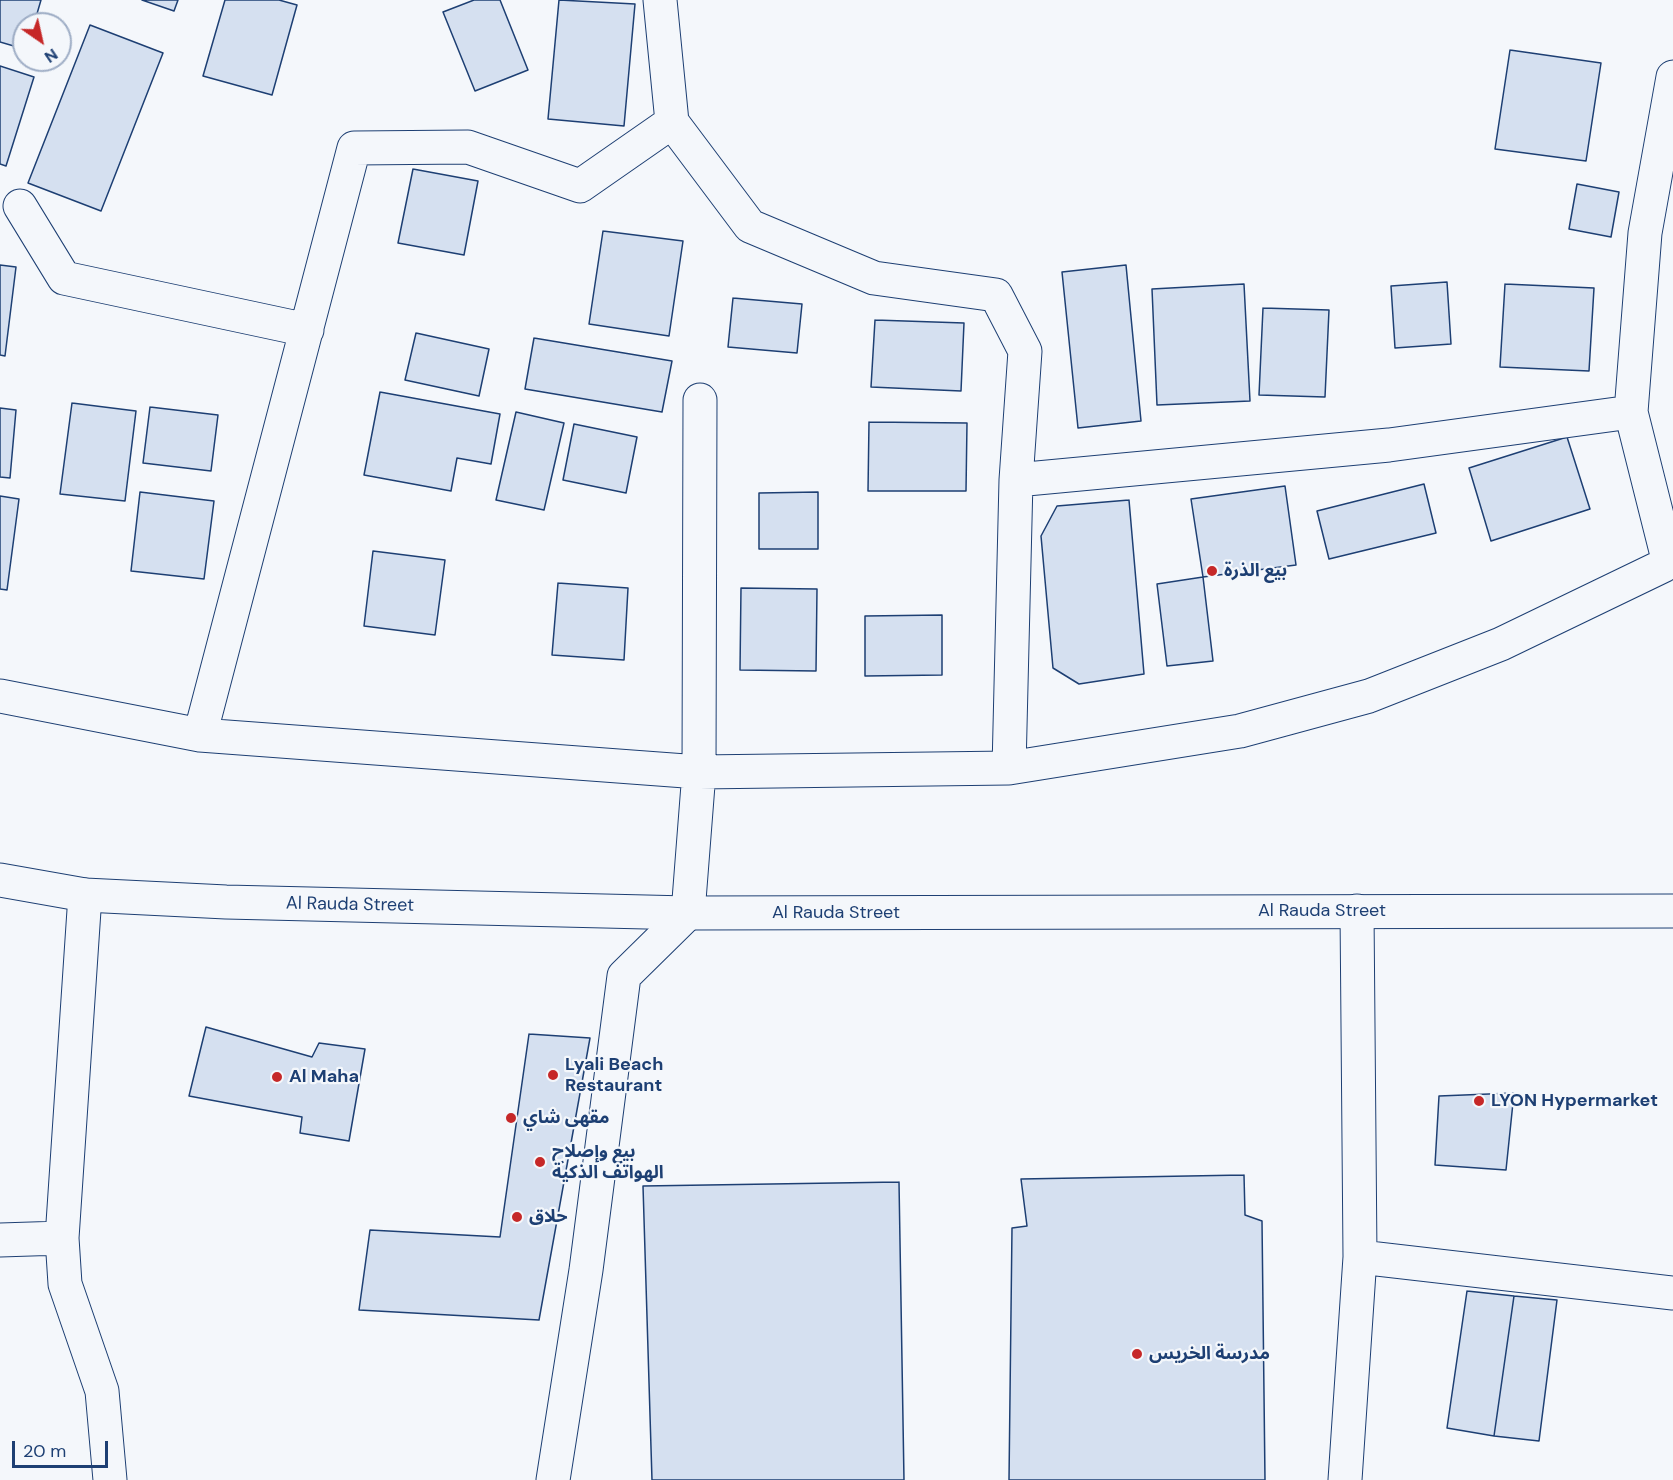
<!DOCTYPE html>
<meta charset="utf-8">
<style>
body{margin:0}
#map{position:relative;width:1673px;height:1480px;overflow:hidden;background:#f4f7fb;font-family:"DM Sans",sans-serif}
canvas{display:block}
.north{position:absolute;left:12px;top:12px;width:60px;height:60px;box-sizing:border-box;background:#f4f7fb;border:2px solid #9eadc5;border-radius:50%;rotate:146deg;font-size:16px;font-weight:700;line-height:24px;text-align:center;color:#1d3f73}
.north::after{content:'';display:block;margin:auto;width:21px;height:27px;background:#c62828;clip-path:polygon(50% 0,100% 100%,50% 72%,0 100%)}
.scale{position:absolute;left:12px;top:1441px;width:96px;height:27px;box-sizing:border-box;border:3px solid #1d3f73;border-top:0;padding-left:8px;font-size:18px;line-height:21px;white-space:nowrap;color:#1d3f73;-webkit-text-stroke:4px #f4f7fb;paint-order:stroke}
</style>
<div id="map">
<canvas width="1673" height="1480"></canvas>
<div class="north">N</div>
<div class="scale">20 m</div>
</div>
<script>
const ctx = document.querySelector('canvas').getContext('2d');
ctx.lineJoin = 'round';
function paint(path, color) { ctx.fillStyle = color; ctx.fill(path, 'evenodd'); }
const shape = rows => new Path2D(rows.map(r => 'M' + r).join(''));
function strokePath(path, color, width, dash) { ctx.strokeStyle = color; ctx.lineWidth = width; ctx.lineCap = dash ? 'butt' : 'round'; ctx.setLineDash(dash || []); ctx.stroke(path); }
function drawText(font, color, halo, rows, align = 'center') {
  ctx.font = font + ' "DM Sans","Noto Sans Arabic",sans-serif'; ctx.lineWidth = 4.5; ctx.setLineDash([]); ctx.textBaseline = 'middle'; ctx.strokeStyle = halo; ctx.fillStyle = color; for (const [text, x, y, turn = 0] of rows) {
    ctx.save(); ctx.translate(x, y); ctx.rotate((+turn || 0) * Math.PI / 180); ctx.textAlign = isNaN(turn) ? turn : align; if (halo) ctx.strokeText(text, 0, 0); ctx.fillText(text, 0, 0); ctx.restore();
  }
}
const building = shape([
 [0,0,41,0,34,24,24,24,24,49,0,42,0,0],
 [142,0,178,0,174,11,142,0],
 [225,0,279,0,297,5,272,95,203,76,225,0],
 [474,0,500,0,528,70,475,91,443,12,474,0],
 [559,0,635,4,624,126,548,119,559,0],
 [90,25,163,53,101,211,28,183,90,25],
 [1510,50,1601,63,1586,161,1495,149,1510,50],
 [0,66,34,77,6,166,0,164,0,66],
 [413,169,478,181,464,255,398,243,413,169],
 [1577,184,1619,192,1611,237,1569,229,1577,184],
 [603,231,683,241,669,336,589,324,603,231],
 [0,265,16,267,5,356,0,355,0,265],
 [1126,265,1141,421,1078,428,1062,272,1126,265],
 [1447,282,1451,344,1395,348,1391,286,1447,282],
 [1244,284,1250,401,1157,405,1152,289,1244,284],
 [1505,284,1594,288,1589,371,1500,367,1505,284],
 [733,298,802,304,797,353,728,347,733,298],
 [1263,308,1329,310,1325,397,1259,395,1263,308],
 [875,320,964,323,961,391,871,387,875,320],
 [416,333,489,349,479,396,405,380,416,333],
 [534,338,672,361,662,412,525,389,534,338],
 [380,392,500,414,491,464,457,458,451,491,364,475,380,392],
 [72,403,136,411,125,501,60,494,72,403],
 [150,407,218,415,211,471,143,463,150,407],
 [0,408,16,410,10,478,0,477,0,408],
 [516,412,564,423,544,510,496,500,516,412],
 [869,422,967,423,966,491,868,491,869,422],
 [574,424,637,437,626,493,563,480,574,424],
 [1567,437,1590,509,1491,541,1469,468,1567,437],
 [1424,484,1436,533,1329,559,1317,511,1424,484],
 [1285,486,1296,565,1203,577,1191,499,1285,486],
 [140,492,214,501,204,579,131,571,140,492],
 [818,492,818,549,759,549,759,493,818,492],
 [0,496,19,499,7,590,0,589,0,496],
 [1129,500,1144,674,1079,684,1053,668,1041,536,1057,506,1129,500],
 [373,551,445,560,435,635,364,626,373,551],
 [1203,577,1213,661,1167,666,1157,584,1203,577],
 [558,583,628,588,624,660,552,655,558,583],
 [741,588,817,589,816,671,740,670,741,588],
 [942,615,942,675,865,676,865,616,942,615],
 [206,1027,312,1057,319,1043,365,1049,349,1141,300,1133,302,1117,189,1096,206,1027],
 [529,1034,590,1038,539,1320,359,1310,370,1230,500,1237,529,1034],
 [1514,1093,1506,1170,1435,1165,1439,1096,1514,1093],
 [1244,1175,1245,1215,1262,1221,1265,1480,1009,1480,1012,1228,1027,1226,1021,1179,1244,1175],
 [899,1182,904,1480,652,1480,643,1186,899,1182],
 [1467,1291,1514,1296,1494,1436,1447,1428,1467,1291],
 [1514,1296,1557,1300,1539,1441,1494,1436,1514,1296]
]);
paint(building, '#d5e0f0');
strokePath(building, '#1d3f73', 1.5);
const minor = shape([
 [660,0,672,122,750,226,874,278,996,295,1025,351,1016,480,1009,768],
 [20,206,64,278,307,330],
 [1016,480,1389,445,1631,412],
 [1669,563,1631,412,1645,233,1673,77],
 [0,696,200,735,699,772,1009,768,1240,731,1369,696,1501,644,1673,561],
 [200,735,354,148,468,147,580,186,672,122],
 [85,895,62,1238,65,1284,102,1391,110,1480],
 [0,1240,62,1238],
 [1360,1257,1673,1293],
 [553,1480,586,1270,624,976,688,913,699,772,700,400],
 [1345,1480,1360,1257,1357,911]
]);
const major = shape([
 [0,880,85,895,226,902,688,913,1673,911]
]);
strokePath(minor, '#1d3f73', 35);
strokePath(major, '#1d3f73', 35);
strokePath(minor, '#f4f7fb', 33);
strokePath(major, '#f4f7fb', 33);
for (const [x, y, r, color] of [
 [1212,571,6,"#c62828"],
 [553,1075,6,"#c62828"],
 [277,1077,6,"#c62828"],
 [1479,1101,6,"#c62828"],
 [511,1118,6,"#c62828"],
 [540,1162,6,"#c62828"],
 [517,1217,6,"#c62828"],
 [1137,1354,6,"#c62828"]
]) { const dot = new Path2D(); dot.arc(x, y, r, 0, 2 * Math.PI); ctx.fillStyle = color; ctx.fill(dot); strokePath(dot, '#f4f7fb', 2); }
drawText('bold 18px', '#1d3f73', '#f4f7fb', [
 ["بيع الذرة",1224,571],
 ["Lyali Beach",565,1065],
 ["Restaurant",565,1086],
 ["Al Maha",289,1077],
 ["LYON Hypermarket",1491,1101],
 ["مقهى شاي",523,1118],
 ["بيع وإصلاح",552,1152],
 ["الهواتف الذكية",552,1173],
 ["حلاق",529,1217],
 ["مدرسة الخريس",1149,1354]
], 'left');
drawText('18px', '#1d3f73', '#f4f7fb', [
 ["Al Rauda Street",350,905,1],
 ["Al Rauda Street",1322,911],
 ["Al Rauda Street",836,913]
]);
</script>
